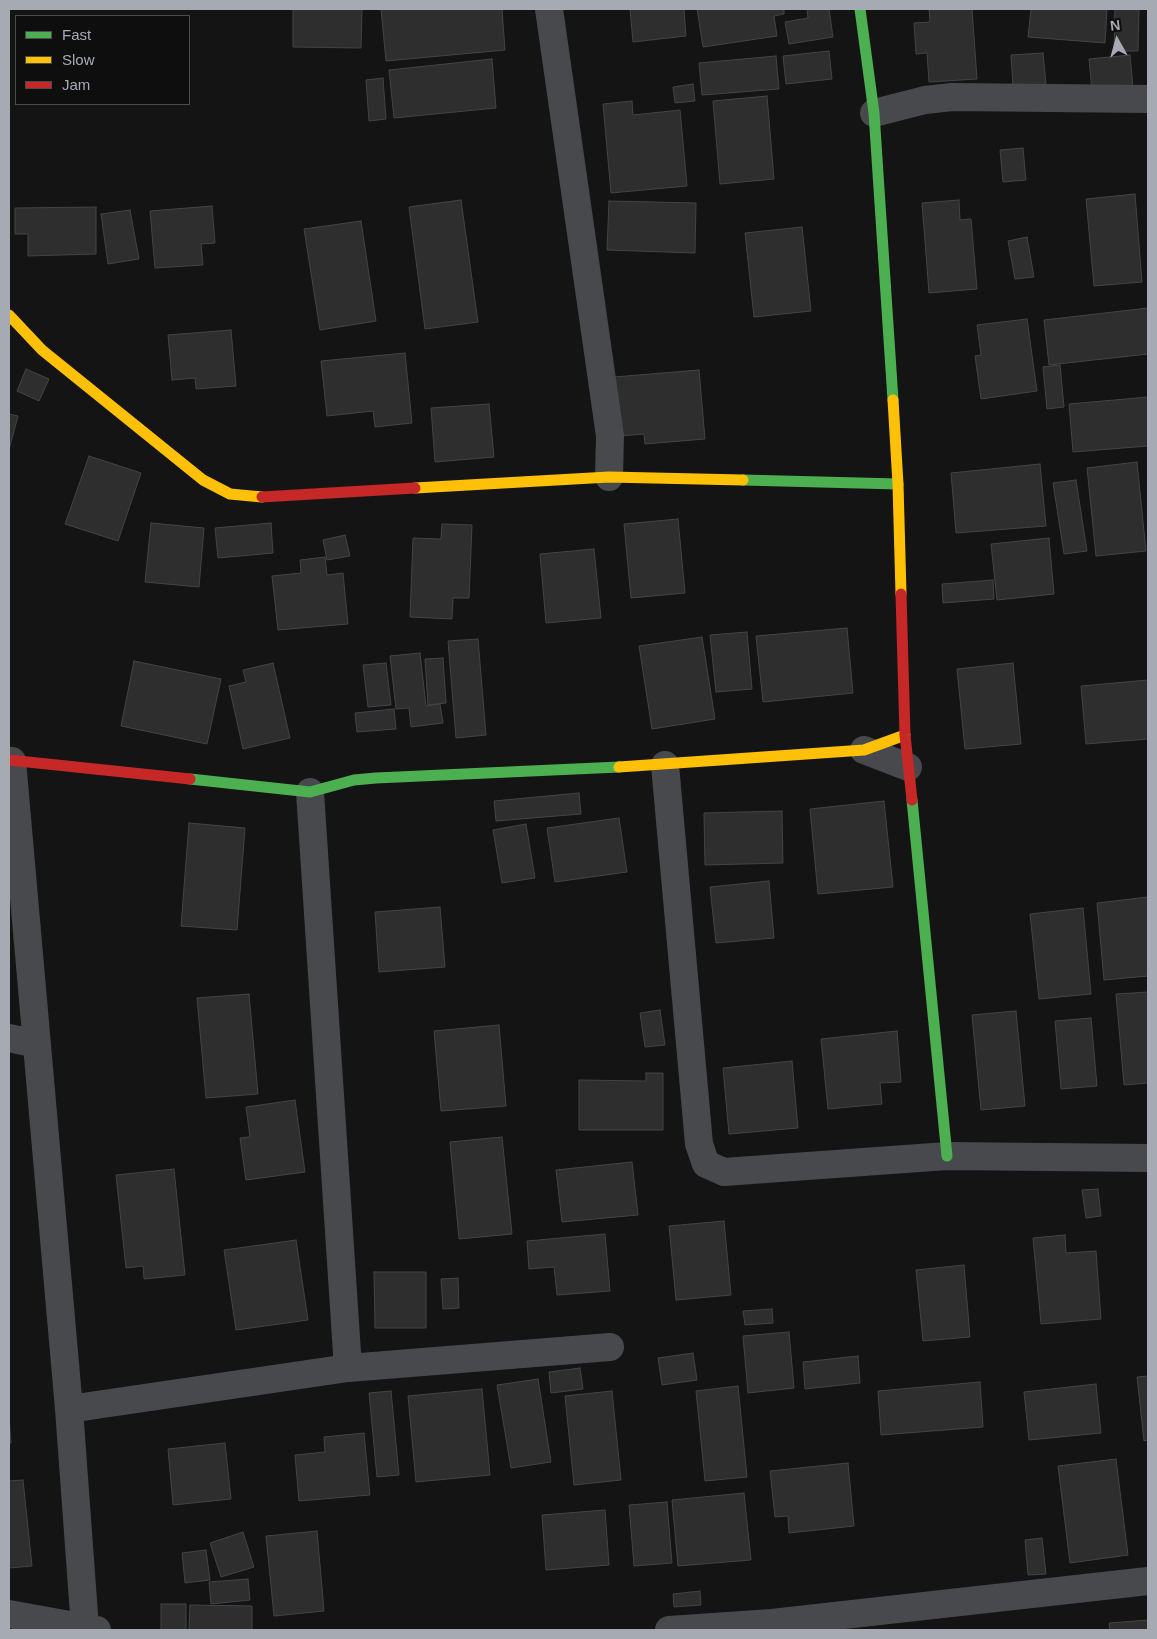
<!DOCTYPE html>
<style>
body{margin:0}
#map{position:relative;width:1157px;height:1639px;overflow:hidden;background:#141414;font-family:Helvetica,sans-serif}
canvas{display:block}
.frame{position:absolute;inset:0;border:10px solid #a6aab3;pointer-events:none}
.legend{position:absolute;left:15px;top:15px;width:175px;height:90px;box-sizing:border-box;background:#0e0e0f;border:1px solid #4b4c51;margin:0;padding:6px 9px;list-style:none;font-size:15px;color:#a6aab3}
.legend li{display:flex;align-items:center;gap:10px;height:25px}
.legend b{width:25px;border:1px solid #4b4c51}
.north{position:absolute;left:1092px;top:15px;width:50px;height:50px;-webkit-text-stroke:4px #0e0e0f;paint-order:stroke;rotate:353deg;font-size:14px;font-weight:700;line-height:20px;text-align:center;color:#a6aab3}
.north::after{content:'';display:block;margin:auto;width:18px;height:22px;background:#a6aab3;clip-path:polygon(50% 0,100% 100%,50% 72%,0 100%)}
</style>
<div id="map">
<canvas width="1157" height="1639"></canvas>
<div class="frame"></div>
<ul class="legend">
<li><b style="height:6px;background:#4caf50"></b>Fast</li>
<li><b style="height:6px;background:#ffc107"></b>Slow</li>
<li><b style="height:6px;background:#c62828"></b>Jam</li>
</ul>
<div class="north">N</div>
</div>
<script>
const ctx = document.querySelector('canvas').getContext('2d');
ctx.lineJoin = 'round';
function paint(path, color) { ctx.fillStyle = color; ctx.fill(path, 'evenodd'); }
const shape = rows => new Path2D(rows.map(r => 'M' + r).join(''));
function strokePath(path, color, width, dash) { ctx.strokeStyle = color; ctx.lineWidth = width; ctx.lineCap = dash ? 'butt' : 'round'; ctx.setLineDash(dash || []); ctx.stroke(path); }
const building = shape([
 [293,9,362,9,361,48,293,47,293,9],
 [381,9,502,9,505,50,386,61,381,9],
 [630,9,684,9,686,36,633,42,630,9],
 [697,9,784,9,784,14,774,16,777,36,703,47,697,9],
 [807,9,829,9,833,37,789,44,785,22,808,18,807,9],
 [929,9,972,9,977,79,929,82,927,53,916,54,914,23,930,22,929,9],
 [1031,9,1107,9,1105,43,1028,37,1031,9],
 [1115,9,1139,9,1138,51,1114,51,1115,9],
 [829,51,832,79,786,84,783,56,829,51],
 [1043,53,1046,84,1013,87,1011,55,1043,53],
 [1130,55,1133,88,1092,91,1089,59,1130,55],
 [776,56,779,89,702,95,699,63,776,56],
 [492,59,496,108,394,118,389,70,492,59],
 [383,78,386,119,369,121,366,80,383,78],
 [693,84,695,101,675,103,673,87,693,84],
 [767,96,774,179,720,184,713,101,767,96],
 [632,101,633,115,680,110,687,186,611,193,603,104,632,101],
 [1023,148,1026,180,1003,182,1000,150,1023,148],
 [1135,194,1142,282,1094,286,1086,199,1135,194],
 [461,200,478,322,425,329,409,207,461,200],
 [959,200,960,220,971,219,977,289,929,293,922,203,959,200],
 [609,201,696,203,695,253,607,250,609,201],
 [212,206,215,243,201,244,203,265,155,268,150,211,212,206],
 [96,207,96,254,28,256,28,234,15,234,15,208,96,207],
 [130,210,139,259,108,264,101,214,130,210],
 [361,221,376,321,320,330,304,229,361,221],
 [802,227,811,311,754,317,745,233,802,227],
 [1027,237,1034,277,1015,279,1008,241,1027,237],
 [1148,308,1148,354,1049,365,1044,320,1148,308],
 [1027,319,1037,391,981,399,975,356,981,355,977,325,1027,319],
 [231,330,236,386,196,389,195,378,172,380,168,335,231,330],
 [405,353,412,423,375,427,373,411,327,416,321,361,405,353],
 [1060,365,1064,407,1047,409,1043,367,1060,365],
 [26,369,49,379,39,401,17,391,26,369],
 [699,370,705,439,645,444,644,434,620,436,614,377,699,370],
 [1148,397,1148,446,1073,452,1069,404,1148,397],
 [489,404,494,457,435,462,431,408,489,404],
 [9,414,18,416,9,450,9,414],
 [89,456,141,473,118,541,65,524,89,456],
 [1137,462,1146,551,1096,556,1087,468,1137,462],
 [1040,464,1046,526,956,533,951,473,1040,464],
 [1076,480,1087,551,1064,554,1053,483,1076,480],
 [678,519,685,593,631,598,624,524,678,519],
 [151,523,204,528,199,587,145,582,151,523],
 [271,523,273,553,218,558,215,528,271,523],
 [442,524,472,525,469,598,453,598,452,619,410,617,413,538,441,539,442,524],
 [345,535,350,556,327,560,323,540,345,535],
 [1049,538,1054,594,997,600,991,544,1049,538],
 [594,549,601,618,546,623,540,554,594,549],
 [325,557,327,575,343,573,348,624,278,630,272,576,301,573,300,560,325,557],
 [993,580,994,599,943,603,942,584,993,580],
 [847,628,853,693,763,702,756,636,847,628],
 [747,632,752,689,716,692,710,635,747,632],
 [702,637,715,719,652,729,639,646,702,637],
 [478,639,486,735,456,738,448,641,478,639],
 [420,653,426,706,440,704,443,723,411,727,409,708,396,709,390,656,420,653],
 [443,658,446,703,428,705,425,659,443,658],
 [134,661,221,679,207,744,121,726,134,661],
 [273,663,290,738,243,749,229,686,246,682,243,670,273,663],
 [386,663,391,705,368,707,363,665,386,663],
 [1013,663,1021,744,965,749,957,669,1013,663],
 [1148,680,1148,739,1086,744,1081,686,1148,680],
 [394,709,396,729,357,732,355,713,394,709],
 [579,793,581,814,496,821,494,801,579,793],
 [884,801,893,887,818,894,810,809,884,801],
 [782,811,783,863,705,865,704,813,782,811],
 [619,818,627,872,555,882,547,828,619,818],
 [189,823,245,828,237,930,181,926,189,823],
 [526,824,535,878,502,883,493,830,526,824],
 [769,881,774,938,716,943,710,887,769,881],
 [1148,897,1148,976,1104,980,1097,903,1148,897],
 [440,907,445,967,379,972,375,912,440,907],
 [1083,908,1091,994,1039,999,1030,914,1083,908],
 [1148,992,1148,1083,1124,1085,1116,994,1148,992],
 [249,994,258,1094,206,1098,197,998,249,994],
 [660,1010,665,1045,645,1047,640,1013,660,1010],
 [1016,1011,1025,1106,981,1110,972,1015,1016,1011],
 [1091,1018,1097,1086,1061,1089,1055,1021,1091,1018],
 [499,1025,506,1106,441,1111,434,1031,499,1025],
 [897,1031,901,1082,880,1083,882,1104,828,1109,821,1039,897,1031],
 [792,1061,798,1128,729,1134,723,1068,792,1061],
 [646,1073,663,1073,663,1130,579,1130,579,1080,646,1081,646,1073],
 [295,1100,305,1172,246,1180,240,1138,250,1137,246,1107,295,1100],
 [502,1137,512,1234,459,1239,450,1142,502,1137],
 [632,1162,638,1215,562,1222,556,1170,632,1162],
 [174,1169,185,1275,144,1279,143,1266,126,1268,116,1175,174,1169],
 [1098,1189,1101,1216,1086,1218,1082,1190,1098,1189],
 [724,1221,731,1295,676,1300,669,1226,724,1221],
 [605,1234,610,1291,557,1295,554,1267,529,1269,527,1241,605,1234],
 [1065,1235,1066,1253,1096,1251,1101,1319,1041,1324,1033,1238,1065,1235],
 [296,1240,308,1320,236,1330,224,1250,296,1240],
 [964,1265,970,1337,923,1341,916,1270,964,1265],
 [374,1272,426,1272,426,1328,375,1328,374,1272],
 [458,1278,459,1308,443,1309,441,1279,458,1278],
 [772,1309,773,1323,745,1325,743,1311,772,1309],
 [789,1332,794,1388,748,1393,743,1336,789,1332],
 [693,1353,697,1380,662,1385,658,1358,693,1353],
 [858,1356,860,1383,805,1389,803,1362,858,1356],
 [580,1368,583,1389,551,1393,549,1372,580,1368],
 [1148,1376,1148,1440,1144,1441,1137,1377,1148,1376],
 [538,1379,551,1462,511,1468,497,1385,538,1379],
 [980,1382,983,1427,881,1435,878,1391,980,1382],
 [1096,1384,1101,1433,1029,1440,1024,1392,1096,1384],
 [738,1386,747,1477,705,1481,696,1391,738,1386],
 [482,1389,490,1475,416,1482,408,1396,482,1389],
 [391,1391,399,1475,377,1477,369,1393,391,1391],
 [612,1391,621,1480,574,1485,565,1396,612,1391],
 [9,1416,11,1443,9,1443,9,1416],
 [364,1433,370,1495,299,1501,295,1455,325,1452,324,1437,364,1433],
 [225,1443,231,1499,173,1505,168,1449,225,1443],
 [1116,1459,1128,1555,1070,1563,1058,1466,1116,1459],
 [848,1463,854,1526,789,1533,788,1516,775,1517,770,1471,848,1463],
 [23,1480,32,1566,9,1568,9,1481,23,1480],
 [744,1493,751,1560,678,1566,672,1500,744,1493],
 [667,1502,672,1563,634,1566,629,1505,667,1502],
 [605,1510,609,1565,546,1570,542,1515,605,1510],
 [317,1531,324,1611,274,1616,266,1536,317,1531],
 [243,1532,254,1567,221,1577,210,1543,243,1532],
 [1042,1538,1046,1574,1028,1575,1025,1540,1042,1538],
 [206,1550,210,1580,185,1583,182,1553,206,1550],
 [248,1579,250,1600,211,1604,209,1582,248,1579],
 [700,1591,701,1605,674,1607,673,1594,700,1591],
 [161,1604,186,1604,186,1630,161,1630,161,1604],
 [190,1605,252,1606,252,1630,189,1630,190,1605],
 [1148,1620,1148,1630,1110,1630,1109,1623,1148,1620]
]);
paint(building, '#2e2e2f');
strokePath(building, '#434447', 1);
strokePath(shape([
 [549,9,610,436,609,477],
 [874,113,925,100,952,97,1148,99],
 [864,750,908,767],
 [12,761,69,1409,85,1628],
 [665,765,699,1144,706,1164,724,1172,947,1156,1148,1158],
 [310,792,348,1368],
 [9,1038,37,1044],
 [69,1409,348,1368,610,1347],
 [9,1614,97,1630],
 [669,1630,772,1623,1148,1581]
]), '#48494d', 28);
strokePath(shape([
 [860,9,874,113,893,400],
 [743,480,898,484],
 [190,779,310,792,354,780,376,778,619,767],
 [912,800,947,1156]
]), '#4caf50', 11);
strokePath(shape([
 [9,315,42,350,203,480,230,494,262,497],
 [893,400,898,484,901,594],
 [415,488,609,477,743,480],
 [619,767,864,750,905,735]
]), '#ffc107', 11);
strokePath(shape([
 [262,497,415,488],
 [901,594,905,735,912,800],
 [9,760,190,779]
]), '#c62828', 11);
</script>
